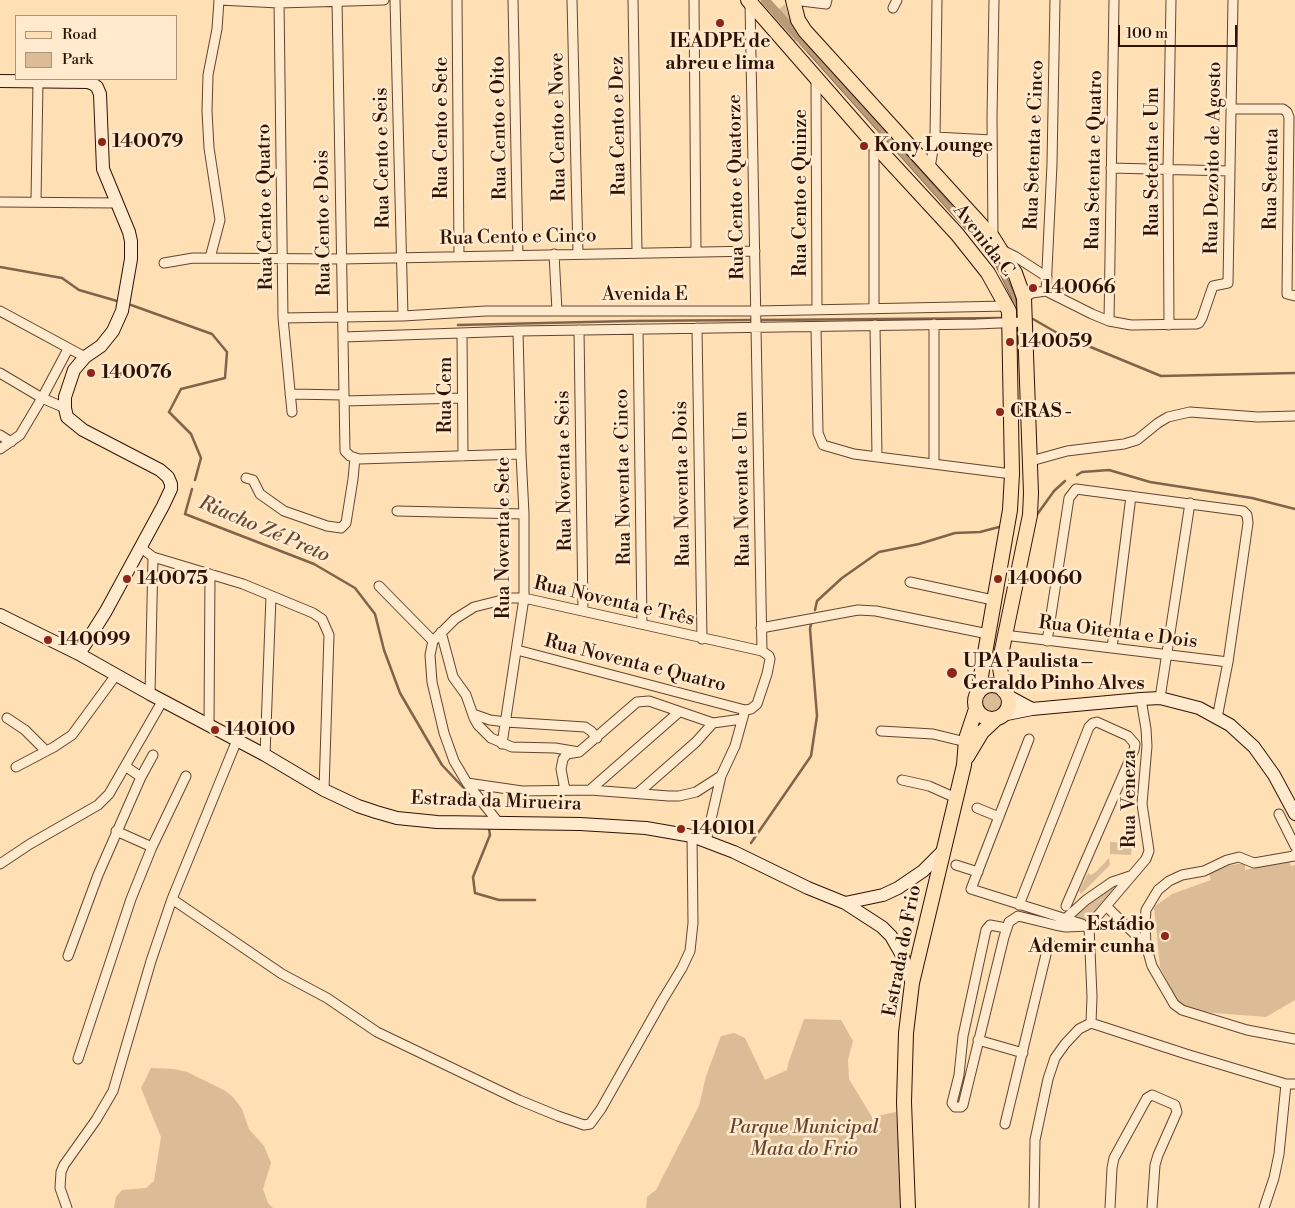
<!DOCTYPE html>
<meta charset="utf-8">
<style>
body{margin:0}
#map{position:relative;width:1295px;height:1208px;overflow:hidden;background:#ffdfb4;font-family:"Libre Bodoni",serif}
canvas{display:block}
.legend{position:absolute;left:15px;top:15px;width:162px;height:65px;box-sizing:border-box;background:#ffeace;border:1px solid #ab947d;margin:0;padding:6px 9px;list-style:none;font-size:15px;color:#2e1204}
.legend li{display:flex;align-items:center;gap:10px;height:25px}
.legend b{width:25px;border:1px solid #ab947d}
.scale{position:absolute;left:1118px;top:25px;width:119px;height:22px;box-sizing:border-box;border:2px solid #2e1204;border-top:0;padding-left:6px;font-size:15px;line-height:18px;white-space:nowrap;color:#2e1204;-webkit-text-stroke:4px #ffeace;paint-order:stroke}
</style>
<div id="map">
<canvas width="1295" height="1208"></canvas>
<ul class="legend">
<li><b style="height:6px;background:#ffdfb4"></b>Road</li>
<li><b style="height:14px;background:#dbbc96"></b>Park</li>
</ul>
<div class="scale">100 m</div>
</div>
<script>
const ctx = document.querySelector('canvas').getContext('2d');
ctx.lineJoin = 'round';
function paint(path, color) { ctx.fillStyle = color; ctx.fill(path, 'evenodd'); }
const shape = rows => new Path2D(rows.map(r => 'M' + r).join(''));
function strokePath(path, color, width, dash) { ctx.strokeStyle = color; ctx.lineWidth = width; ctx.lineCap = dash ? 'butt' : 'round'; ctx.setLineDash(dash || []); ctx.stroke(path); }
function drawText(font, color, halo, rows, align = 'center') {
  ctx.font = font + ' "Libre Bodoni",serif'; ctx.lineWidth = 5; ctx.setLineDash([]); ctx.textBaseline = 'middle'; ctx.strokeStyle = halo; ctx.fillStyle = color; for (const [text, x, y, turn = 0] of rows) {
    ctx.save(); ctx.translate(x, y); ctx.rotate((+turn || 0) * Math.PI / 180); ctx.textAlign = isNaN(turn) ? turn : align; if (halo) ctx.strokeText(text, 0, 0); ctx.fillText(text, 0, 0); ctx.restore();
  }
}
paint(shape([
 [785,4,788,14,802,36,793,44,770,17],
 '979 702a13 13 0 1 1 26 0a13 13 0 1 1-26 0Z',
 [1110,842,1132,843,1131,855,1110,854],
 [1109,858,1110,865,1081,894,1079,891,1088,873,1091,875,1096,872],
 [1289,860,1291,866,1295,865,1295,1000,1266,1017,1189,1011,1178,1002,1160,967,1154,907,1172,894,1211,880,1209,873,1225,866,1245,863,1245,870],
 [1119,884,1090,918,1084,921,1076,916,1103,892],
 [804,1019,841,1020,853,1041,848,1060,849,1079,872,1117,896,1112,903,1208,646,1208,647,1197,656,1190,699,1106,706,1076,721,1036,734,1033,745,1038,765,1080,787,1070,788,1064],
 [151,1068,174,1069,187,1072,224,1090,233,1097,242,1109,249,1129,264,1146,271,1163,263,1189,268,1203,273,1208,114,1208,116,1197,122,1190,146,1188,154,1181,161,1137,141,1088]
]), '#dbbc96');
const water = shape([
 [806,37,881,126,997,256,1015,295,1018,314,1014,314,1011,297,993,260,799,43,806,37]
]);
paint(water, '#b89978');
strokePath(water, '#81634a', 1);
strokePath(shape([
 [0,267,62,278,79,290,117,301],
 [131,305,212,334,227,352,225,378,181,389,169,412,191,434,201,458,195,480],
 [1033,319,1059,334,1161,376,1295,373],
 [762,320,1005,318],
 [458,325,631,321,750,320],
 [1077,475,1082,472,1109,470,1150,482,1252,498,1295,509],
 [192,489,185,514,314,564,355,588,375,614,384,650,400,693,442,765,475,800],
 [1036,516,1054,491,1065,481],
 [815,610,817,601,842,578,879,552,919,544,955,533,980,532,999,527],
 [489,829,490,835,473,877,475,893,499,900,535,900],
 [751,843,811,756,817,716,810,629,811,624]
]), '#81634a', 2.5);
strokePath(shape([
 [765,0,809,48]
]), '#b89978', 9);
const minor = shape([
 [219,0,279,3,384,0],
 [279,0,283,318,292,412],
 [337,0,345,451,350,456,359,459,521,454],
 [395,0,403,316],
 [457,0,459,256],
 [513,0,518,255],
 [572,0,578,254],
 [633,0,637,252],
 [694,0,696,251],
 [793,0,826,4,827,0],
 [750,3,762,651],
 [893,8,897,0],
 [816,77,817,309],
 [1231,109,1283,109,1287,112,1289,117,1287,294,1295,296],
 [935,137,992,140],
 [930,168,935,137,937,0],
 [1111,168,1230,171],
 [36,201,38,82],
 [0,202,117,203],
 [993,238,992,117,994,0],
 [1002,250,1016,257,1047,277],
 [554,254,557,311],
 [210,258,220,220,209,148,207,111,208,75,217,29,219,0],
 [164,263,193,258,341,259,755,251],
 [1046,291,1052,164,1055,0],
 [1024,298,1032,293,1046,291,1092,314,1109,321,1131,325,1196,324,1199,323,1202,318,1213,286,1228,283,1233,0],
 [874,309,874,145],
 [0,311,85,357],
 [283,318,403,316,486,311,756,311,1008,306],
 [1109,321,1114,0],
 [934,324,934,464],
 [875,325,877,457],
 [1169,325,1168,170,1171,0],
 [816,327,818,433,823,445,854,454,1012,474],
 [697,328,702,639],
 [638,329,642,624],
 [579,330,583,611],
 [462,333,463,456],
 [343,337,518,331,976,324,1025,322],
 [0,373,42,398,65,408],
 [290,394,344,395],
 [344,401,462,398],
 [0,435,11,442],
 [0,449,20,435,42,398,68,349],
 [1031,461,1067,451,1124,444,1137,440,1158,423,1168,417,1190,412,1258,417,1295,416],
 [246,478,253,480,260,494,284,511,327,526,341,528,346,523,353,479,355,458],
 [397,511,524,514],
 [140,547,153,557,243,584,313,613,322,619,329,635,324,790],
 [910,582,993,600],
 [379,586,433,641],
 [761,628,858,610,876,611,988,634],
 [441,632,453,677,466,695,474,718,478,725,491,738,512,747,555,748,579,752],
 [1004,635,1228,662],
 [1047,641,1069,498,1076,489,1243,511,1247,515,1248,523,1228,662,1217,718],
 [1112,648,1131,496],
 [517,650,745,710],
 [150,694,153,557],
 [1160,698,1190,503],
 [1141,699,1146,729,1147,746,1142,804,1149,851,1146,859,1106,906,1146,945,1152,966,1174,1004,1182,1010,1247,1030,1295,1039],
 [473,714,490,720,506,722,585,727,591,731,597,738],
 [7,718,25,730,46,751],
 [209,725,210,574],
 [881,731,933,734,966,742],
 [1029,739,971,889,1082,924],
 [502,744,524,598,524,514,521,454,518,331],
 [265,755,271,596],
 [16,767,54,747,72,735,116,675],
 [141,777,153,755],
 [902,780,929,786,956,798],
 [467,783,522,791,590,790,669,796,679,796,696,792,721,776],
 [565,790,561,769,563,759,567,754,579,752,637,702,649,701,713,723],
 [590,790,679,712],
 [638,793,696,742,713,723,742,719],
 [977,808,999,817],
 [1279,814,1295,846],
 [498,822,467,783,454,761,444,733,432,682,430,655,433,641,455,619,474,607,510,598,524,598,762,651,769,656,770,659,767,674,757,704,751,709,745,710],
 [706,841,721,776,735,746,745,710],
 [152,847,186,776],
 [0,864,30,844,98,805,109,794,163,700],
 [956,865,978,872],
 [172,899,282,974,327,998,377,1032,519,1100,558,1116,584,1125,590,1124,601,1109,662,1001,682,968,690,951,693,923,692,836],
 [1019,905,1089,727,1093,723,1097,722,1128,736,1135,744,1134,750,1066,906],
 [1065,919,1086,900,1112,882,1130,876],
 [1006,928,990,925,986,930,963,1036,959,1075,952,1103,955,1107,961,1107,963,1105,1004,937,1009,922,1018,916,1055,925,1066,927,1089,926],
 [1146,945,1145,923,1146,910,1158,890,1169,881,1182,875,1204,871,1227,860,1239,857,1254,863,1294,856,1295,854],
 [68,956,98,875,141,777,125,766],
 [1091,1023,1186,1054,1286,1084,1295,1084],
 [978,1040,1023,1053],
 [78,1059,131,899,152,847,116,831],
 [1005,1124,1049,942],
 [67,1208,60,1188,61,1172,64,1165,96,1120,113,1091,151,961,172,899,237,740],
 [1034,1208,1035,1140,1048,1079,1055,1058,1065,1044,1079,1029,1091,1023,1092,997,1089,926,1106,906],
 [1110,1208,1112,1168,1114,1158,1147,1098,1152,1095,1175,1105,1177,1112,1158,1155,1155,1165,1152,1208],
 [1264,1208,1274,1178,1279,1154,1286,1084]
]);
const secondary = shape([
 [0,81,88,82,93,84,97,87,100,94,103,169,129,232,131,241,131,259,122,311,113,331,101,346,85,357,74,370,65,397,65,408,67,417,83,430,160,470,168,477,171,484,171,489,163,506,106,611,79,654],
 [0,615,79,654,150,694,265,755,324,790,358,806,376,812,397,818,437,822,580,824,646,828,692,836,734,852,808,888,845,903,882,927,891,936,903,957,912,983],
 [1006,695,1032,709],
 [1002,715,1032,709,1141,699,1160,698,1199,708,1230,725,1254,747,1274,775,1295,814],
 [845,903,883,895,898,888,923,871,942,852]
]);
const primary = shape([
 [748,0,874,144,957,234,988,273,1009,311,1012,474,1010,510,978,693],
 [793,0,798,20,805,31,993,238,1015,273,1024,298,1031,493,1030,515,1002,650,1000,668,1004,691],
 '975 702a17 17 0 1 1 34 0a17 17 0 1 1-34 0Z',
 [967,757,982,732,997,718],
 [908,1208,904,1102,906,1033,912,983,964,765,966,739,976,709]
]);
strokePath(minor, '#624530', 11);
strokePath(secondary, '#2e1204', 14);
strokePath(primary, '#2e1204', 16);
strokePath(minor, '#ffeace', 9);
strokePath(secondary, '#ffeace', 12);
strokePath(primary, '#ffdfb4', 14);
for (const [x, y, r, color] of [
 [720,23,5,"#8f2418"],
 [102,142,5,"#8f2418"],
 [864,146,5,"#8f2418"],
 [1033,288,5,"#8f2418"],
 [1010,342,5,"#8f2418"],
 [91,373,5,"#8f2418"],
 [1000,412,5,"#8f2418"],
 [127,579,5,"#8f2418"],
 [998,579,5,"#8f2418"],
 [48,640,5,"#8f2418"],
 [952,673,6,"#8f2418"],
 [215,730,5,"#8f2418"],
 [681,829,5,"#8f2418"],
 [1165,936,5,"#8f2418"]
]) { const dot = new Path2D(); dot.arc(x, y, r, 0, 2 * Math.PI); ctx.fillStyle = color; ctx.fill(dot); strokePath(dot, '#ffeace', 2); }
drawText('bold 19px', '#2e1204', '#ffeace', [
 ["IEADPE de",720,42,"center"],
 ["abreu e lima",720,64,"center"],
 ["140079",112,142],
 ["Kony Lounge",874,146],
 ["140066",1043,288],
 ["140059",1020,342],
 ["140076",101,373],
 ["CRAS -",1010,412],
 ["140075",137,579],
 ["140060",1008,579],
 ["140099",58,640],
 ["UPA Paulista –",963,662],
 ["Geraldo Pinho Alves",963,684],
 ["140100",225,730],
 ["140101",691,829],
 ["Estádio",1155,925,"right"],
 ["Ademir cunha",1155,947,"right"]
], 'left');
drawText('19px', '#2e1204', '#ffeace', [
 ["Rua Cento e Dez",619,126,-91],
 ["Rua Cento e Nove",559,127,-91],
 ["Rua Cento e Sete",442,128,-90],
 ["Rua Cento e Oito",500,128,-91],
 ["Rua Setenta e Cinco",1035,145,-88],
 ["Rua Cento e Seis",383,158,-91],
 ["Rua Dezoito de Agosto",1214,158,-89],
 ["Rua Setenta e Quatro",1095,160,-89],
 ["Rua Setenta e Um",1153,162,-90],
 ["Rua Setenta",1272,179,-89],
 ["Rua Cento e Quatorze",737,187,-91],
 ["Rua Cento e Quinze",801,193,-90],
 ["Rua Cento e Quatro",266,207,-91],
 ["Rua Cento e Dois",324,223,-91],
 ["Rua Cento e Cinco",518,238,-1],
 ["Avenida C",983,241,52],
 ["Avenida E",645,295],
 ["Rua Cem",446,395,-90],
 ["Rua Noventa e Seis",565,471,-91],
 ["Rua Noventa e Cinco",624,477,-91],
 ["Rua Noventa e Dois",683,484,-91],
 ["Rua Noventa e Um",743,489,-91],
 ["Rua Noventa e Sete",504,538,-90],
 ["Rua Noventa e Três",614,602,13],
 ["Rua Oitenta e Dois",1118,633,7],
 ["Rua Noventa e Quatro",635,664,14],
 ["Rua Veneza",1130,799,-90],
 ["Estrada da Mirueira",496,802,2],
 ["Estrada do Frio",903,951,-79]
]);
drawText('italic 19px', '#624530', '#ffeace', [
 ["Parque Municipal",804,1128],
 ["Mata do Frio",804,1150]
]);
drawText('italic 20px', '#654832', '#ffeace', [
 ["Riacho Zé Preto",264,530,23]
]);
</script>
